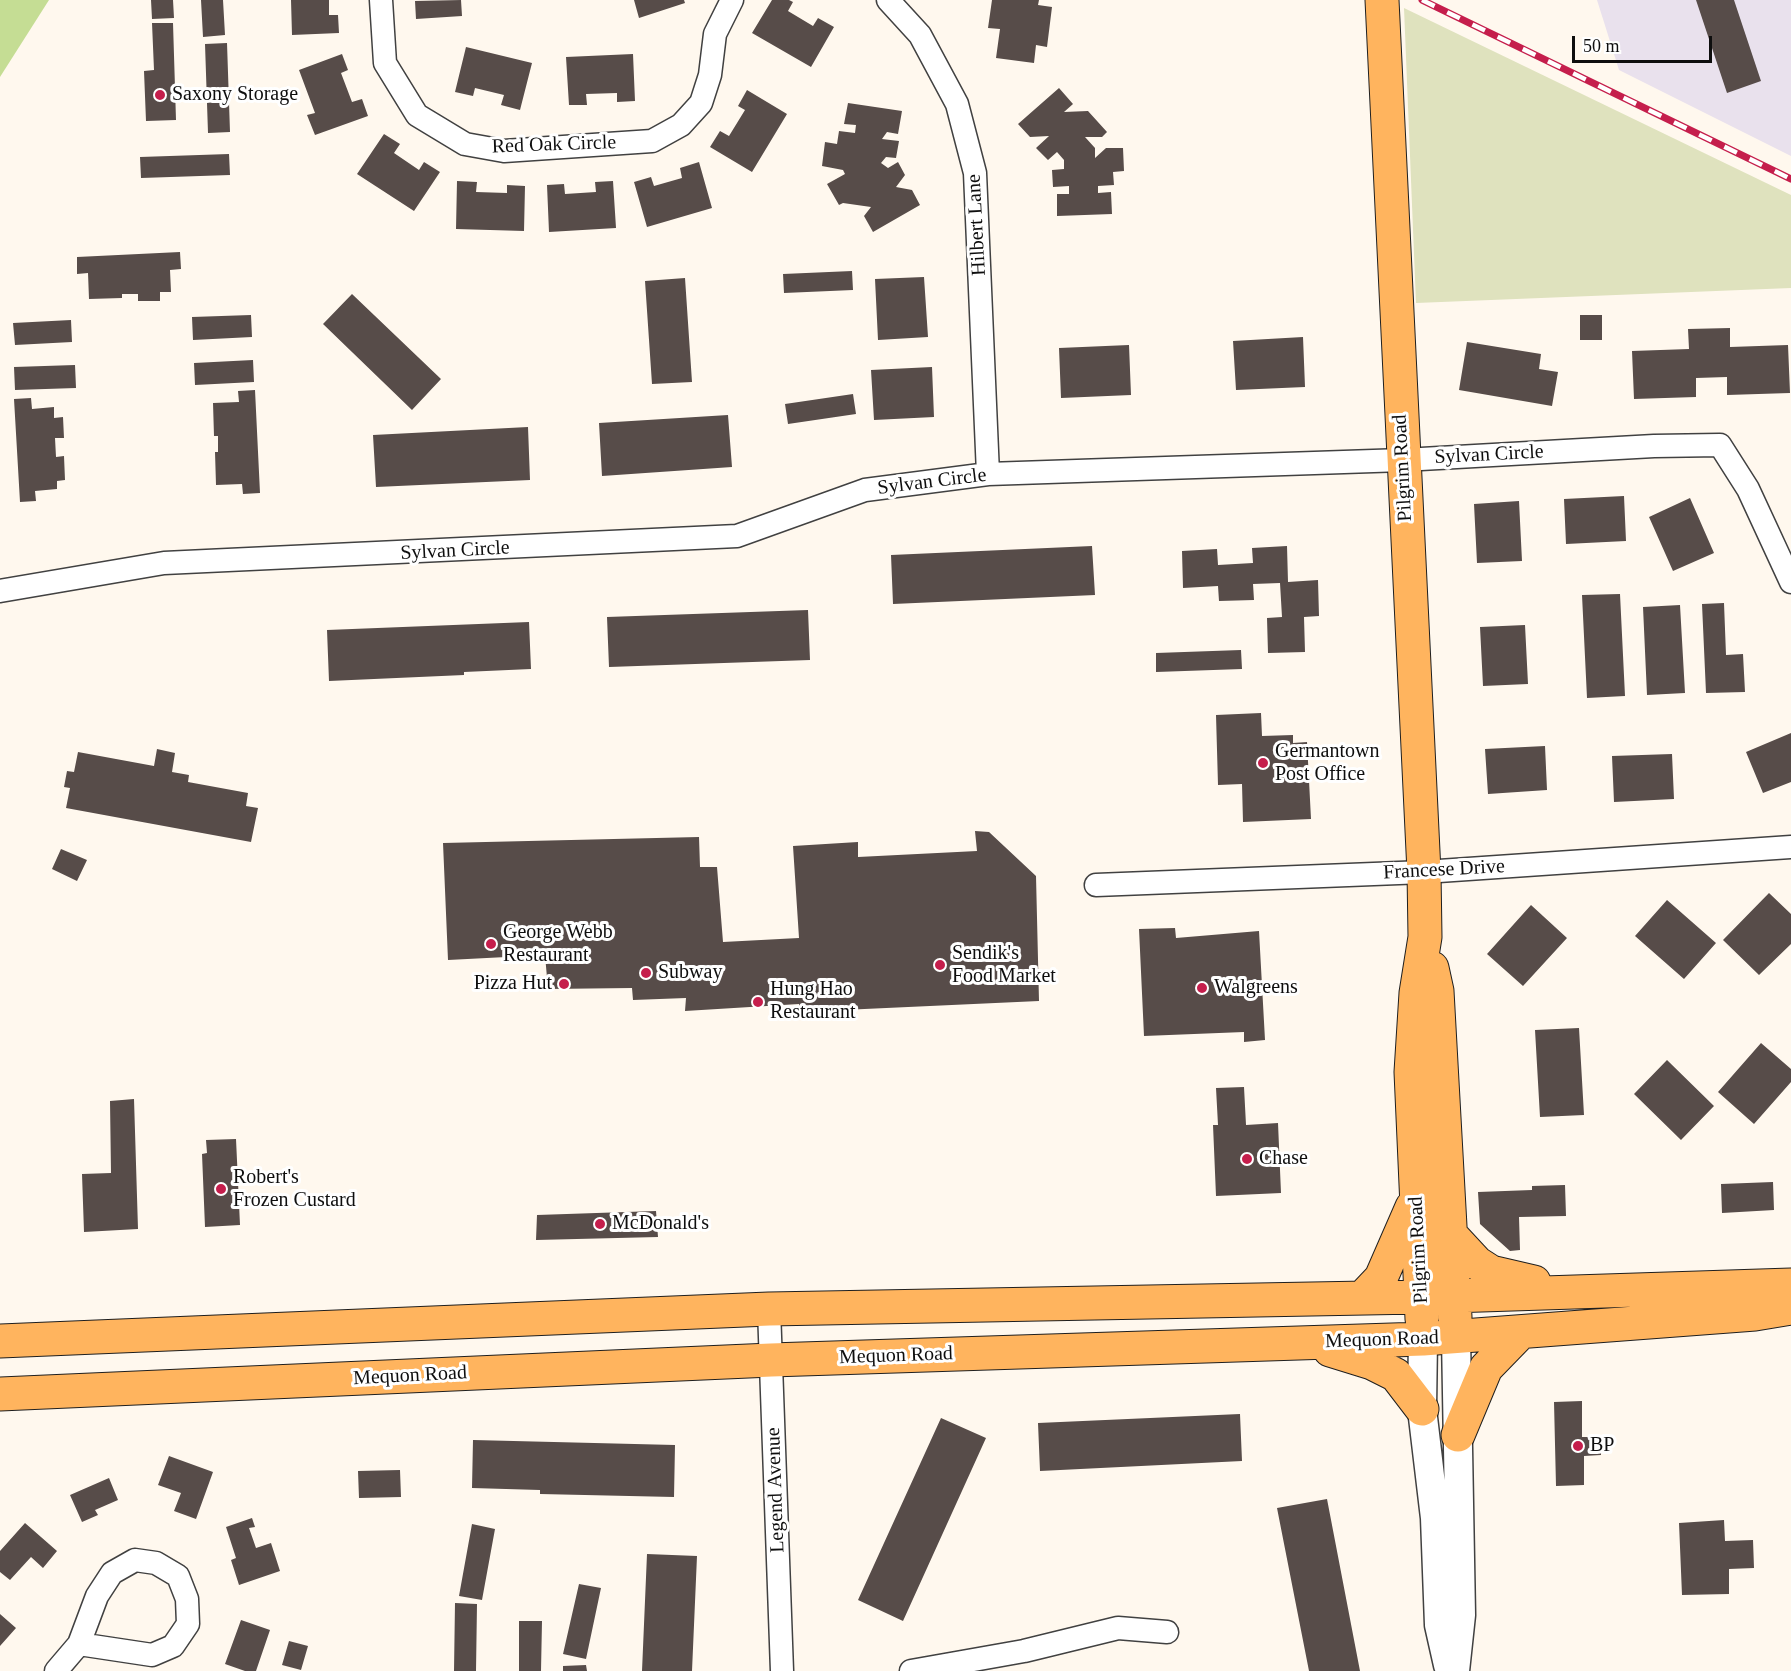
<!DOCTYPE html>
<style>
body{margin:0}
#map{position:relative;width:1791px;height:1671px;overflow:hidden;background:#fff8ee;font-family:"Times New Roman",serif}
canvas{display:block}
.scale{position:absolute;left:1572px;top:36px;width:140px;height:27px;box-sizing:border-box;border:3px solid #0e0e0e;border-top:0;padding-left:8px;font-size:18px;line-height:21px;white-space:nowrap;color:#0e0e0e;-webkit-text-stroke:4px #fff;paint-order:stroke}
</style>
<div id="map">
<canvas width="1791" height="1671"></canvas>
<div class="scale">50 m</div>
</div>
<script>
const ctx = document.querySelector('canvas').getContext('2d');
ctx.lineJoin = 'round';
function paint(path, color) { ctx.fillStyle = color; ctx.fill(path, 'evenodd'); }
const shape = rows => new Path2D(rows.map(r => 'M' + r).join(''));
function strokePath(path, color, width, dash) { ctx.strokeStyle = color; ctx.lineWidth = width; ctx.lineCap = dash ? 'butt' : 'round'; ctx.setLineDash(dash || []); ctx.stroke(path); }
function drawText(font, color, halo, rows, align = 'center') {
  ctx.font = font + ' "Times New Roman",serif'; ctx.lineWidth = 6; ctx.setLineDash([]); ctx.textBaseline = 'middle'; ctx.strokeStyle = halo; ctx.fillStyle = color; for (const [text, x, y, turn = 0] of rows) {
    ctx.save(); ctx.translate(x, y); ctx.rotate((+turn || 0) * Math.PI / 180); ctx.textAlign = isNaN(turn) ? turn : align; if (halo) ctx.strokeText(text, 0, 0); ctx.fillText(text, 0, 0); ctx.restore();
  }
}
paint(shape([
 [1597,0,1791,0,1791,156,1619,70]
]), '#e9e1ed');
paint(shape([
 [0,0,49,0,0,77]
]), '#c5dd94');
paint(shape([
 [1404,8,1791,195,1791,288,1416,303]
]), '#dfe2be');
paint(shape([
 [151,0,173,0,174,18,152,19],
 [201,0,223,0,225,35,203,37],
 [291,0,329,0,329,15,338,15,339,33,292,35],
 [461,0,462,16,416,19,415,1],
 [634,0,684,0,685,3,639,18],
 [772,0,789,0,793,2,788,11,813,26,818,18,834,27,811,67,752,33],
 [992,0,1039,0,1038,5,1052,7,1047,47,1036,45,1034,63,996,58,1000,29,988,28],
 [1696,0,1734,0,1761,81,1727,93],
 [152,23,173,23,176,120,146,121,144,71,154,70],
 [227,43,230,132,208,133,205,44],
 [466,47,532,63,520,110,501,105,504,95,475,88,473,96,455,92],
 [342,54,348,70,341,73,352,102,362,99,368,116,315,135,307,115,315,113,299,70],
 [633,54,635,101,617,102,617,93,586,94,587,105,569,105,566,57],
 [1059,88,1073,104,1064,112,1088,111,1107,132,1102,137,1085,137,1095,148,1095,158,1106,148,1123,148,1124,171,1113,172,1114,185,1098,186,1098,193,1111,192,1112,214,1057,216,1057,194,1069,194,1069,186,1053,187,1052,170,1064,169,1064,160,1057,152,1048,160,1036,148,1049,136,1030,137,1018,124],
 [747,90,787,114,752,172,710,147,720,131,729,136,745,110,738,106],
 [848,103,902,111,898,134,887,132,882,139,899,141,896,158,886,157,881,163,888,168,898,162,905,175,896,187,912,190,920,205,873,232,864,216,871,207,843,203,839,205,827,184,845,174,843,170,822,166,825,142,837,144,839,131,855,133,856,125,844,124],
 [384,134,400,144,394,153,419,170,424,162,440,172,414,211,357,174],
 [229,154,230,175,141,178,140,157],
 [699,162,712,208,647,227,634,182,651,177,654,186,682,178,680,168],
 [457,181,477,182,476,192,507,193,507,185,525,186,524,231,456,229],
 [613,181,616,228,549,232,547,185,564,184,565,194,596,192,595,182],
 [180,252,181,269,170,270,171,292,160,292,160,301,138,301,138,294,122,294,122,298,89,299,88,273,77,274,77,257],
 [852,271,853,290,784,293,783,274],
 [924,277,928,337,878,340,875,279],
 [685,278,692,382,652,384,645,281],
 [352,294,441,379,412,410,323,324],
 [251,315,252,337,193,340,192,317],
 [1580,315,1602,315,1602,340,1580,340],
 [71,320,72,342,15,345,13,323],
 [1730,328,1730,347,1788,345,1790,393,1727,395,1727,377,1696,378,1696,397,1634,399,1632,351,1689,349,1688,329],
 [1303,337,1305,387,1236,390,1233,341],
 [1467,342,1541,354,1539,369,1558,372,1552,406,1459,390],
 [1129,345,1131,395,1061,398,1059,348],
 [253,360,254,382,195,385,194,363],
 [75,365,76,388,15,390,14,367],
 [932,367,934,417,874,420,871,370],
 [255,390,260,493,243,494,242,484,216,485,215,452,218,452,218,436,214,436,213,403,239,402,238,391],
 [853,394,856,414,788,424,785,404],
 [31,398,32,409,54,407,54,418,63,417,64,438,55,438,56,457,64,456,65,480,57,481,57,489,35,491,36,501,20,502,14,399],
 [728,415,732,467,602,476,599,423],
 [528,427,530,480,376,487,373,435],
 [1624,496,1626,541,1566,544,1564,499],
 [1690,498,1714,553,1673,571,1649,517],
 [1519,501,1522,561,1477,563,1474,504],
 [1092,546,1095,595,893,604,891,555],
 [1287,546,1288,582,1318,580,1319,616,1304,617,1305,652,1268,653,1267,618,1282,617,1280,583,1253,584,1254,600,1219,601,1218,586,1183,588,1182,551,1217,549,1218,565,1253,563,1252,548],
 [1620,594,1625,696,1587,698,1582,595],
 [1724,603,1726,655,1743,654,1745,692,1706,693,1702,604],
 [1680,605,1685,693,1647,695,1643,607],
 [808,610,810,660,609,667,607,617],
 [529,622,531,669,464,672,464,675,329,681,327,630],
 [1525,625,1528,684,1483,686,1480,627],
 [1241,650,1242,669,1156,672,1156,653],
 [1261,713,1262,736,1293,735,1293,743,1307,742,1311,819,1243,822,1242,784,1218,785,1216,715],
 [1791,733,1791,782,1763,793,1746,752],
 [1545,746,1547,790,1488,794,1485,749],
 [157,749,175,753,172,772,189,775,188,782,248,793,246,806,258,808,251,842,66,808,70,788,64,787,67,771,74,772,78,752,154,766],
 [1672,754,1674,799,1614,802,1612,756],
 [975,831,989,832,1036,876,1039,1001,799,1012,799,1004,685,1011,686,998,633,1000,632,988,548,989,545,955,448,960,443,843,699,837,700,867,717,867,723,942,799,938,793,846,858,842,858,857,977,851],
 [61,849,87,860,77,881,52,869],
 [1769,893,1791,914,1791,944,1759,975,1723,940],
 [1667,900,1716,943,1684,979,1635,936],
 [1531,905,1567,938,1523,986,1487,954],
 [1175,928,1176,938,1259,931,1265,1040,1244,1042,1244,1032,1144,1036,1139,929],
 [1579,1028,1584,1115,1540,1117,1535,1030],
 [1761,1043,1791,1069,1791,1082,1754,1124,1718,1092],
 [1667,1060,1714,1106,1681,1140,1634,1094],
 [1244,1087,1246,1125,1278,1123,1281,1193,1216,1196,1213,1125,1218,1125,1216,1088],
 [134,1099,138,1229,84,1232,82,1174,111,1173,110,1101],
 [236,1139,240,1225,205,1227,202,1154,207,1153,206,1140],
 [1773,1182,1774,1210,1722,1213,1721,1184],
 [1565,1185,1566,1216,1519,1217,1520,1250,1510,1251,1480,1224,1478,1192,1532,1190,1532,1186],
 [656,1211,658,1237,536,1240,537,1215],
 [1582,1401,1582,1437,1601,1437,1601,1455,1584,1456,1584,1485,1556,1486,1554,1402],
 [1240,1414,1242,1461,1040,1471,1038,1423],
 [941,1418,986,1438,903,1621,858,1600],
 [473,1440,675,1445,674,1497,540,1494,540,1490,472,1488],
 [169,1456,213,1472,196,1519,174,1511,181,1493,158,1485],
 [400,1470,401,1497,359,1498,358,1471],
 [109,1478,118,1500,95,1510,98,1515,82,1522,70,1495],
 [1327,1499,1360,1671,1309,1671,1277,1508],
 [252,1518,255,1527,249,1528,256,1548,271,1543,280,1571,239,1585,231,1560,236,1558,226,1527],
 [1724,1520,1725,1541,1753,1540,1754,1568,1729,1569,1729,1594,1682,1595,1679,1523],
 [25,1523,57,1551,43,1568,31,1557,10,1580,0,1572,0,1551],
 [472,1524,495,1529,482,1600,459,1596],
 [647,1554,697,1556,692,1671,642,1671],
 [579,1584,601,1588,586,1659,563,1654],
 [455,1603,477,1604,476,1671,454,1671],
 [0,1614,16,1628,0,1646],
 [241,1620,270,1630,256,1671,245,1671,225,1664],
 [519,1621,542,1621,541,1671,519,1671],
 [289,1641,308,1646,301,1670,282,1665],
 [586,1665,587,1671,563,1671,563,1666]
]), '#574c49');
const minor = shape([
 [381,0,385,63,417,115,465,144,504,151,652,141,681,125,701,103,710,75,715,34,732,0],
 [888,0,920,35,957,104,975,173,988,474],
 [0,591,164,563,737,536,865,490,988,474,1403,460,1654,446,1720,445,1748,489,1791,582],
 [1096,885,1424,872,1791,847],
 [769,1309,782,1671],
 [56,1671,79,1644,97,1596,112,1573,135,1560,156,1563,178,1576,187,1599,188,1624,173,1646,152,1655,79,1644],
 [911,1671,1024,1651,1118,1628,1167,1632]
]);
const tertiary = shape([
 [1423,1339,1422,1409,1435,1518,1439,1625,1448,1665],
 [1455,1671,1461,1615,1456,1337]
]);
const primary = shape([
 [1382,0,1424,872,1425,937,1416,993,1411,1072,1422,1319],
 [1432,968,1437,991,1455,1317],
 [1451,1235,1477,1263,1491,1272,1534,1282],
 [1362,1298,1381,1278,1412,1207],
 [0,1341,769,1309,1420,1297,1791,1285],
 [1330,1350,1372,1363,1396,1375,1422,1409],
 [0,1394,771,1360,1423,1339,1755,1314,1791,1308],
 [1458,1435,1486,1368,1521,1332]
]);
strokePath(minor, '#414141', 25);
strokePath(tertiary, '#414141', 31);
strokePath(primary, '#1f1f1f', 35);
strokePath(minor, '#fff', 22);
strokePath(tertiary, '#fff', 28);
strokePath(primary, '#ffb45e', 33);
const rail = shape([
 [1422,0,1791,179]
]);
strokePath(rail, '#c51e4c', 7);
strokePath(rail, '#fff', 4.5, [14]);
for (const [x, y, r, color] of [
 [160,95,6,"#c51e4c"],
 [1263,763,6,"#c51e4c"],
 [491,944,6,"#c51e4c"],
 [940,965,6,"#c51e4c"],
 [646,973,6,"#c51e4c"],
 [564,984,6,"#c51e4c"],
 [1202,988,6,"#c51e4c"],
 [758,1002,6,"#c51e4c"],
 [1247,1159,6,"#c51e4c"],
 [221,1189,6,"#c51e4c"],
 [600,1224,6,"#c51e4c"],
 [1578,1446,6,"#c51e4c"]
]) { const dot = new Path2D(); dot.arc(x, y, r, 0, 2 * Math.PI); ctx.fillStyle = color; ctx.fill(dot); strokePath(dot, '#fff', 2); }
drawText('20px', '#0e0e0e', '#fff', [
 ["Saxony Storage",172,95],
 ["Germantown",1275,752],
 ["Post Office",1275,775],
 ["George Webb",503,933],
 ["Restaurant",503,956],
 ["Sendik's",952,954],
 ["Food Market",952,977],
 ["Subway",658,973],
 ["Pizza Hut",552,984,"right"],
 ["Walgreens",1214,988],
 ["Hung Hao",770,990],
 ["Restaurant",770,1013],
 ["Chase",1259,1159],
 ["Robert's",233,1178],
 ["Frozen Custard",233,1201],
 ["McDonald's",612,1224],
 ["BP",1590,1446]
], 'left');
drawText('20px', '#0e0e0e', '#fff', [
 ["Red Oak Circle",554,145,-2],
 ["Hilbert Lane",977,225,-93],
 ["Sylvan Circle",1489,455,-3],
 ["Pilgrim Road",1403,468,-93],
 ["Sylvan Circle",932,482,-7],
 ["Sylvan Circle",455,551,-3],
 ["Francese Drive",1444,870,-3],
 ["Pilgrim Road",1419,1250,-93],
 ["Mequon Road",1382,1340,-2],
 ["Mequon Road",896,1356,-2],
 ["Mequon Road",410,1376,-3],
 ["Legend Avenue",776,1490,-92]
]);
</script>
